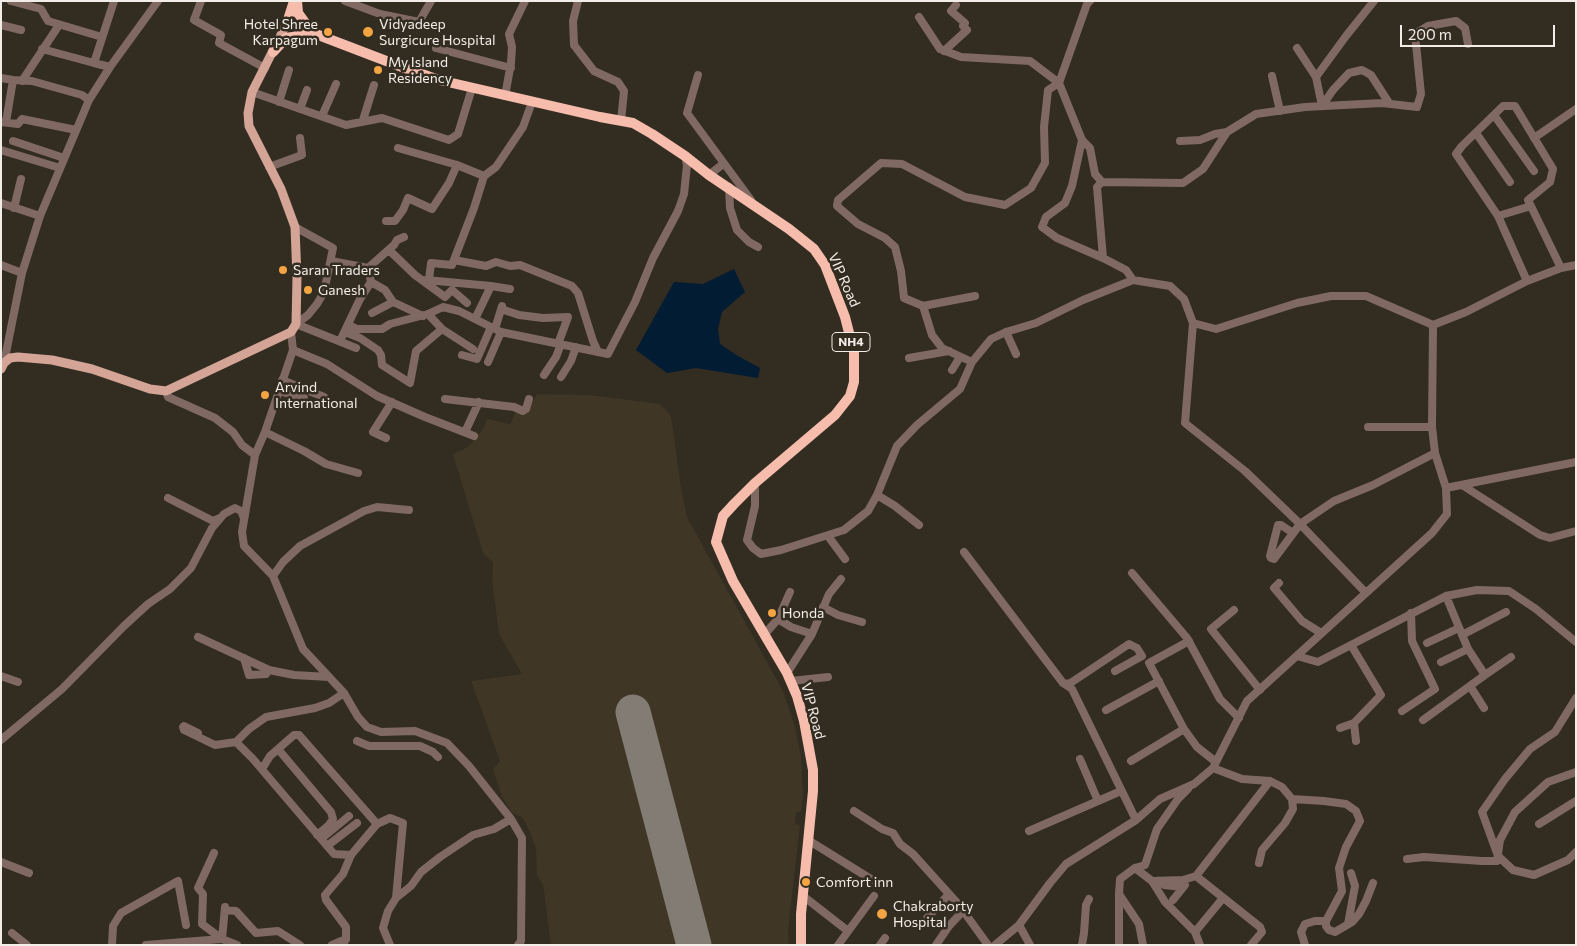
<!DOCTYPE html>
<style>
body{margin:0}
#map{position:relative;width:1577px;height:946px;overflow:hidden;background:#322c21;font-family:Commissioner,sans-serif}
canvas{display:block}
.frame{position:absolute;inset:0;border:2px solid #f2eee7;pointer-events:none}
.scale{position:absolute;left:1400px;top:25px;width:155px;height:22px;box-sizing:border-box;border:2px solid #f2eee7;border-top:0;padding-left:6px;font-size:15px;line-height:18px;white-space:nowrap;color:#f2eee7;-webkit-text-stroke:4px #322c21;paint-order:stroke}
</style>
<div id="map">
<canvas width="1577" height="946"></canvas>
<div class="frame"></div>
<div class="scale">200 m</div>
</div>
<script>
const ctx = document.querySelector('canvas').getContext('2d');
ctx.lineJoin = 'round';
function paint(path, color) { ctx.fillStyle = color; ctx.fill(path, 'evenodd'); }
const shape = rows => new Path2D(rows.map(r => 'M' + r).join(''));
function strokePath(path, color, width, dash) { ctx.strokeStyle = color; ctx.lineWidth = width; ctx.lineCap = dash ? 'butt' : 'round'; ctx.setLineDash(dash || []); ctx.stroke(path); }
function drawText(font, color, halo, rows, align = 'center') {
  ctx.font = font + ' Commissioner,sans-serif'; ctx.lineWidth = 5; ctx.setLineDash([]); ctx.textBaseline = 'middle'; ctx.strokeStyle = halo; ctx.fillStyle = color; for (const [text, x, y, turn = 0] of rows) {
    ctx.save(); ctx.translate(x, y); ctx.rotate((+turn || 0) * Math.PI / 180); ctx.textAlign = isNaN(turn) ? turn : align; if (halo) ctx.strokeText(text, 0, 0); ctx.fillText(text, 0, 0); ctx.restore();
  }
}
paint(shape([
 [537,394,589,395,660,404,671,416,681,488,687,517,783,691,795,727,801,757,803,795,801,812,796,812,795,824,800,825,788,931,789,945,551,945,543,884,537,876,536,849,530,832,522,817,512,813,502,797,493,769,500,761,471,681,522,674,499,634,492,580,493,563,483,553,453,454,468,447,483,429,487,419,510,424,516,412,526,414]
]), '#3f3625');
paint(shape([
 [734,269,745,292,722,312,718,329,720,344,738,356,760,368,758,378,696,368,667,373,636,350,674,282,703,284]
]), '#021c33');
strokePath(shape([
 [633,712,694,945]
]), '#827c74', 35);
strokePath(shape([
 [11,1,41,9,48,21,102,37],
 [201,1,194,20,221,35,219,43,265,68],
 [345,1,380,14,419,22,431,1],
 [578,1,573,21,574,45,594,71,618,82,624,91,621,121],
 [919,17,940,49,961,57,1030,61,1059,83,1082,140,1090,148,1095,174,1102,182,1183,183,1203,169,1227,132,1256,114,1305,107,1382,103,1417,107,1421,94,1415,34,1428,26,1456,21,1465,28,1468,44],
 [1,25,21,30],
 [436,48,511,68],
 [1297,48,1316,77,1322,106,1333,90,1349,73,1362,70,1371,75,1389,103],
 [42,49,94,63],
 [944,51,967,30,963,26,965,23,951,11,956,5],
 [110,67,94,63,114,1],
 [698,75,687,113,751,200],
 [1272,76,1280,111],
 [1316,77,1346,36,1374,1],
 [1,78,13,80,6,122],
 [13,80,32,81,82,95,89,100],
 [22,81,59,25],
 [252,92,346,125,382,118,449,140,458,134,472,88],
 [505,96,511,63,512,47,509,34,525,1],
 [279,102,289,70],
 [300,109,307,90],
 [1494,115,1534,171],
 [322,116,336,84],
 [363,120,374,85],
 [1,122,18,124,22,119,76,130],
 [1476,133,1510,182],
 [1534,138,1576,109],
 [1082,140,1072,186,1065,203,1046,217,1042,227,1057,238,1103,258,1126,270,1133,280],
 [13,141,64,158],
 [1180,141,1200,140,1215,134,1227,132],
 [398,148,457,165],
 [1,150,60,168],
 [269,167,302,155,300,138],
 [709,175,723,164],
 [1102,182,1097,187,1103,258],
 [729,187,730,208,737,230,749,242,758,247],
 [1,203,40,216],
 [14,208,21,179],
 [1498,216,1531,206],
 [386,221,395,221,403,210,408,198,432,209,449,183,457,165,484,176],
 [295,227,333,248,324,292,317,304,308,315,296,324],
 [389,250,415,275,445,297,452,290,467,303],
 [454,260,486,266,496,262,510,266,520,265,572,286,578,293,593,341,598,352],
 [331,261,368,268,394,245,397,240,404,237],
 [1,265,22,273,4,363],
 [368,268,371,282,385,290,393,302,423,316],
 [22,273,40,216,89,100,110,67,158,1],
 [426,280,491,286],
 [429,280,431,263,452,265,474,208,484,176,496,167,523,127,532,102],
 [1527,281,1498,216,1456,154,1462,146,1503,106,1515,106,1553,169,1550,182,1528,200,1561,268],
 [923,306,975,296],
 [501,309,519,315,543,318,568,317,558,344],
 [372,313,393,302],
 [428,314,442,329,473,349],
 [475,319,491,286,510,289],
 [1193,323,1185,423,1245,471,1300,524,1366,593],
 [296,324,356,348],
 [349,325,357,329,382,329,390,324,428,314,443,307,459,311,501,332,608,354,635,302,653,258,678,211,684,194,687,165,685,156],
 [495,329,502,306],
 [345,332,360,338,378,350,381,355,382,365,410,383,416,351,442,329],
 [1006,332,1016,354],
 [340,341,360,299,371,282],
 [293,350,327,364,377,396,425,417,474,436],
 [462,355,477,359,491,327],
 [909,358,949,351],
 [488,362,501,332],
 [972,362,942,348,932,335,923,306,904,298,901,271,895,247,885,238,858,224,837,206,838,200,881,163,902,164,965,197,1005,205,1031,188,1045,163,1044,127,1048,90,1059,83,1087,4,1090,1],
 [952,370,960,357],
 [544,375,556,357,561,344],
 [561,377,571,361,576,347],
 [282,380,324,397],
 [166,391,168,397,215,418,233,432,242,445,255,455],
 [279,391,304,398],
 [445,399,514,407,523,411,526,409,529,399],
 [1368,427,1432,427],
 [265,432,304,451,326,464,358,473],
 [465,432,479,402],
 [386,438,373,432,392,402],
 [755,483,755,506,747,540,753,548,761,554,781,550,844,530,868,511,877,495,897,446,917,425,960,389,972,362,991,339,1006,332,1036,323,1083,300,1133,280,1170,286,1184,299,1193,323,1216,329,1297,303,1331,296,1366,296,1433,325,1466,312,1527,281,1561,268,1576,265],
 [1462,485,1540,535,1550,538,1576,531],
 [1446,488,1576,462],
 [877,495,895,506,919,525],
 [168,498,213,521,220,518],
 [409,510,377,507,364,511,300,546,283,562,273,576,303,649,344,693,358,717,367,727,381,732,415,731,447,743,469,766,511,819,522,838,521,941,518,945],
 [1293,533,1281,525,1278,525,1270,556,1271,558,1274,559,1300,524,1334,501,1373,485,1435,453],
 [828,536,845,559],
 [964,552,1063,683,1072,689,1136,820],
 [1132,573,1187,638,1220,699,1239,718],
 [273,576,244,546,242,532,255,455,265,432,293,350,291,332],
 [1279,583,1274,588,1302,621,1321,633],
 [1446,596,1468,649,1485,675,1511,657],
 [823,607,838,615,862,622],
 [1234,610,1211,629,1260,690],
 [778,619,791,627,812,634],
 [764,635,778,619,790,592],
 [1462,635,1506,612],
 [198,637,269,670,294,675,329,677],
 [1189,641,1149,663,1184,729,1197,747,1216,762],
 [1427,643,1459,628],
 [1297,656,1318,662,1446,596,1477,590,1509,591,1536,609,1576,642],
 [244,658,249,675,266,674,269,670],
 [1441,662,1468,649],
 [787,673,812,634,829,594,841,579],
 [1,676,18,682],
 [791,681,828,677],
 [1063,683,1069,684,1129,644,1137,648,1142,656,1115,671],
 [1470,686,1484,708],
 [1576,698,1555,732,1530,749,1505,779,1482,812,1498,856,1513,870,1534,875,1568,860,1576,852],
 [1106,710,1159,681],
 [1402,711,1435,689,1412,641,1411,613],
 [1423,720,1485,675],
 [1354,723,1356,741],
 [1340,728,1354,723,1381,695,1351,645],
 [198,733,184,726,183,727,184,730,215,745,236,742,249,729,266,717,315,708,329,703,344,693],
 [1,740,62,689,124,626,148,604,170,589,191,568,212,528,224,514,235,508,241,511,244,518],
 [357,741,369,746,420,746,433,752,438,757],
 [236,742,253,759,334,854,351,855],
 [278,749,331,812,333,819,329,825,317,835],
 [1080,759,1098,801],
 [1131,761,1184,729],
 [1213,768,1242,779,1270,781,1282,787,1292,799,1324,801,1346,804,1356,811,1360,821,1346,847,1339,868,1342,891,1326,921,1315,921,1305,924,1301,932,1305,945],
 [262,769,270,756,294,735,299,735,377,824],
 [854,811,882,829,893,833,900,844,913,854,959,905,988,945],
 [1539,824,1576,801],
 [1029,831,1121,791],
 [321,839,349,816],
 [808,840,874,881],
 [327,846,357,823],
 [214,853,198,888,203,894,202,924,222,939,225,907],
 [1407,859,1424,857,1482,861,1497,861,1500,840,1515,812,1548,782,1576,772],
 [1,862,29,873],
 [1259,863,1262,850,1285,823,1293,809,1292,799],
 [1135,868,1152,881,1183,880,1196,876,1270,781],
 [1196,876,1260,927,1262,932,1251,945],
 [1152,881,1165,902,1195,932,1200,945],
 [1159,881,1164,885,1183,887],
 [1119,894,1139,924,1143,945],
 [803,896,848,931],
 [1173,900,1185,885],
 [225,910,236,911,256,933,278,931,300,945],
 [927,918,949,894],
 [1326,921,1326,926,1329,930,1335,932,1352,922,1359,914,1366,901,1373,883],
 [1348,924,1355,886,1351,873],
 [1019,925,1030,945],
 [1195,932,1223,898],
 [12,933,27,945],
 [112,945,113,926,121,913,178,881,186,925],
 [146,945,222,939,237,945],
 [332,945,346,939],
 [343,945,346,939,346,927,326,900,325,895,343,874,351,855,377,824,390,818,403,823,396,898],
 [390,945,383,928,388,911,396,898,411,886,421,872,440,857,473,835,494,829,511,819],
 [838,945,874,896],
 [880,945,885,938],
 [936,945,949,926,963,911],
 [995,945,1019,925,1050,883,1066,864,1136,820,1160,799,1194,784,1213,768,1247,701,1432,533,1447,514,1446,488,1435,453,1432,427,1433,325],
 [1082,945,1084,933,1086,905,1089,899],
 [1119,945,1119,894,1120,879,1135,868,1145,865,1157,829,1178,799,1188,789]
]), '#816963', 8);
strokePath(shape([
 [1,369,4,363,10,358,18,357,52,360,92,369,150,389,166,391,291,332,296,324,297,278,295,227,281,189,249,126,248,113,252,92,287,23]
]), '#d4a597', 9);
strokePath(shape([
 [294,1,287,23,402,67,439,80,600,117,633,123,652,134,685,156,709,175,789,229,814,249,825,265,845,317,854,352,854,382,850,396,835,415,755,483,734,504,723,516,716,542,733,581,787,673,797,696,804,721,813,770,813,791,801,914,801,945],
 [297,1,298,13,311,31],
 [273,52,286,38,312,34]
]), '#f6bcac', 10);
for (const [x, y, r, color] of [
 [328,32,5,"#f3a443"],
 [368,32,6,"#f3a443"],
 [378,70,5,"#f3a443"],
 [283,270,5,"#f3a443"],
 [308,290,5,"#f3a443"],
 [265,395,5,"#f3a443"],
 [772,613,5,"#f3a443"],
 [806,882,5,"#f3a443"],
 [882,914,6,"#f3a443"]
]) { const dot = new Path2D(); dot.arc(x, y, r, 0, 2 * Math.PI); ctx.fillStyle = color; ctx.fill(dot); strokePath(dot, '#322c21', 2); }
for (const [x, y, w] of [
 [851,342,38]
]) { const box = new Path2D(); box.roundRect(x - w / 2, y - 9.5, w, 19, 4); ctx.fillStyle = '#322c21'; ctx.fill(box); strokePath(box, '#f2eee7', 1); }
drawText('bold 12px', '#f2eee7', null, [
 ["NH4",851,342]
]);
drawText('14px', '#f2eee7', '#322c21', [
 ["Hotel Shree",318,24,"right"],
 ["Karpagum",318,40,"right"],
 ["Vidyadeep",379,24],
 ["Surgicure Hospital",379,40],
 ["My Island",388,62],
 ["Residency",388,78],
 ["Saran Traders",293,270],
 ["Ganesh",318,290],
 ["Arvind",275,387],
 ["International",275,403],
 ["Honda",782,613],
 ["Comfort inn",816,882],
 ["Chakraborty",893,906],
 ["Hospital",893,922]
], 'left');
drawText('14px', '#f2eee7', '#322c21', [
 ["VIP Road",844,280,66],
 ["VIP Road",813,711,75]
]);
</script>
